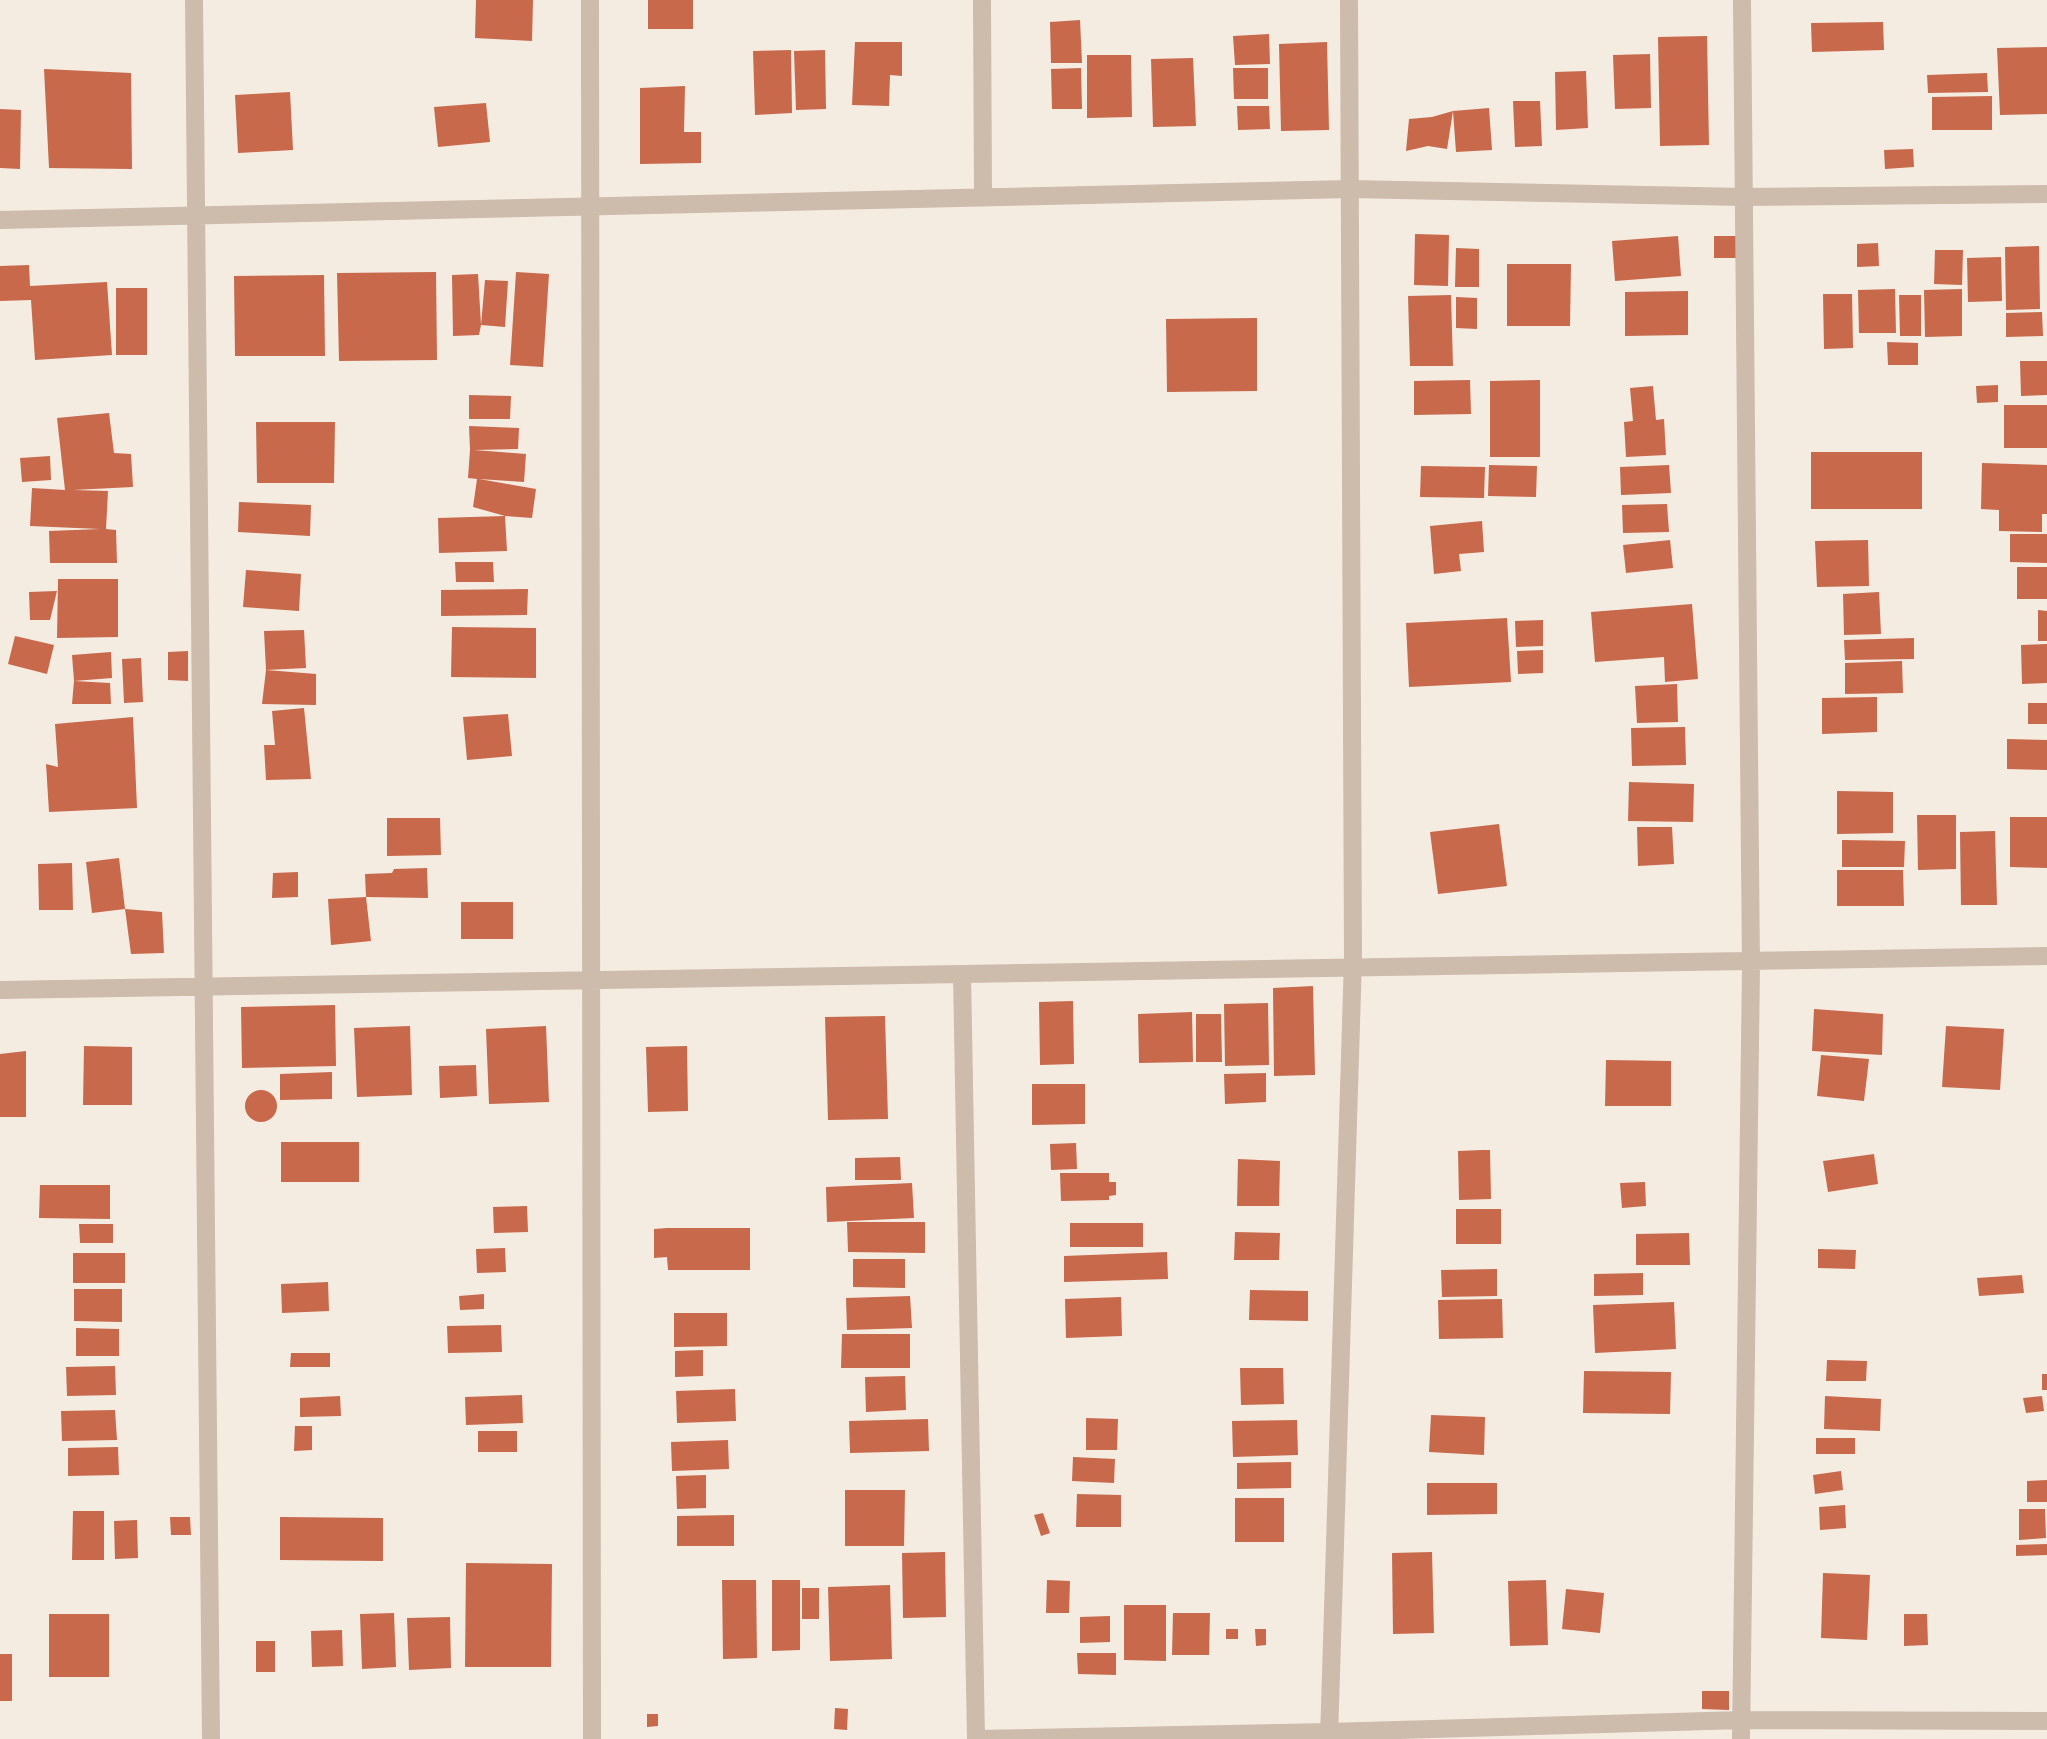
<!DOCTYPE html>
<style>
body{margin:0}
canvas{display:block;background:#f4ebe1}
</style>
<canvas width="2047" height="1739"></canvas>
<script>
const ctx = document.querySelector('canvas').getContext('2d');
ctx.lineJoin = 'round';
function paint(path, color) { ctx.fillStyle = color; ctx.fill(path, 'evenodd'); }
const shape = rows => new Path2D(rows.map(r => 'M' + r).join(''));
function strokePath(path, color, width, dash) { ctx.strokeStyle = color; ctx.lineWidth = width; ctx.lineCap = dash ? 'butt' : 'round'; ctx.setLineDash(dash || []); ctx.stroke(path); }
paint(shape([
 [476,0,533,0,532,41,475,38],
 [648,0,693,0,693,29,648,29],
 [1080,20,1082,63,1051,63,1050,22],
 [1883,22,1884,50,1812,52,1811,23],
 [1269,34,1270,64,1235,65,1233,36],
 [1707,36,1709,145,1660,146,1658,37],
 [855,42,902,42,902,76,890,75,889,106,852,105],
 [1327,42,1329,130,1281,131,1279,44],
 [2047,47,2047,114,2000,115,1997,48],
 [791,50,792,113,755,115,753,51],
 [825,50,826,109,796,110,794,51],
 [1650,54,1651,108,1615,109,1613,55],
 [1087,55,1131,55,1132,117,1087,118],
 [1193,58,1196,126,1153,127,1151,59],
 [1081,68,1082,109,1052,109,1051,69],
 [1233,68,1268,68,1268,99,1234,99],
 [44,69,131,73,132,169,49,168],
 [1586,71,1588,128,1556,130,1555,72],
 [1987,73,1988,92,1928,93,1927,75],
 [685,86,684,132,701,132,701,163,640,164,640,88],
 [290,92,293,150,238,153,235,95],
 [1992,96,1992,130,1932,130,1932,97],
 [1513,101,1540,101,1542,146,1515,147],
 [486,103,490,142,438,147,434,107],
 [1237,106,1269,106,1270,129,1238,130],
 [1489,108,1492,150,1456,152,1453,111,1447,149,1428,146,1406,151,1409,119,1432,117,1453,111],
 [0,109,21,110,20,169,0,168],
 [1913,149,1914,167,1885,169,1884,150],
 [1415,234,1449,235,1448,286,1414,285],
 [1678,236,1681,276,1615,281,1612,241],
 [1714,236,1740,236,1740,258,1714,258],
 [1878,243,1879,266,1857,267,1857,244],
 [2039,246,2040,309,2006,310,2005,247],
 [1456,248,1479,249,1479,287,1455,287],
 [1935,250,1963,250,1962,285,1934,284],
 [2001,257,2002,301,1968,302,1967,258],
 [1507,264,1571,264,1570,326,1507,326],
 [29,265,30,286,107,282,112,355,35,360,31,300,0,301,0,266],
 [436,272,437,360,339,361,337,273],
 [516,272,549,274,543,367,510,365],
 [478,274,481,325,485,280,508,281,505,327,481,325,479,335,453,336,452,275],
 [324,275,325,356,235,356,234,276],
 [116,288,147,288,147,355,116,355],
 [1895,289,1896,333,1859,333,1858,290],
 [1962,289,1962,336,1925,337,1924,290],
 [1688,291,1688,335,1625,336,1625,292],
 [1823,294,1852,294,1853,348,1824,349],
 [1451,295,1453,366,1410,366,1408,296],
 [1899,295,1921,295,1921,336,1900,336],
 [1456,297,1477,298,1477,329,1456,328],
 [2042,312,2043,336,2006,337,2006,313],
 [1257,318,1257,391,1167,392,1166,319],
 [1887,342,1918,343,1918,365,1888,365],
 [2020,361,2047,361,2047,395,2021,396],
 [1470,380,1471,414,1414,415,1414,381],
 [1540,380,1540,457,1490,457,1490,381],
 [1998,385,1998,402,1977,403,1976,386],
 [1653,386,1656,420,1664,419,1666,455,1626,457,1624,422,1633,421,1630,388],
 [469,395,511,396,510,419,469,419],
 [2004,405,2047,405,2047,448,2004,448],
 [109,413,114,453,131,454,133,487,73,490,108,491,106,529,116,530,117,563,50,563,49,531,100,529,30,526,32,488,65,490,57,418],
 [256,422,335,422,334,483,257,483],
 [469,426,519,428,518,449,474,450,526,454,524,482,479,479,536,489,532,518,505,516,507,551,439,553,438,518,505,516,473,507,477,479,468,478,470,450],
 [1811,452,1922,452,1922,509,1811,509],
 [50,456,51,480,22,482,20,458],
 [1982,463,2047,465,2047,514,2042,514,2042,532,1999,531,1999,510,1981,509],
 [1489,465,1537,466,1536,497,1488,496],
 [1669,465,1671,493,1621,495,1620,467],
 [1421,466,1485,467,1484,498,1420,497],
 [239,502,311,505,310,536,238,532],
 [1667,504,1669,532,1623,533,1622,505],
 [1482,521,1484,552,1459,554,1461,571,1434,574,1430,526],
 [2010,534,2047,534,2047,563,2010,562],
 [1670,540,1673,568,1626,573,1623,545],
 [1868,540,1869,586,1817,587,1815,541],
 [455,562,493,562,494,582,456,582],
 [2017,567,2047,567,2047,599,2017,599],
 [246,570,301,574,299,611,243,607],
 [58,579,118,579,118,637,57,638],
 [528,589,527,615,441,616,441,590],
 [57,591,50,620,30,620,29,592],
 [1879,592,1881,634,1844,635,1843,594],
 [1692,604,1698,679,1665,682,1664,657,1595,662,1591,612],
 [2038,610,2047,611,2047,641,2038,641],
 [1507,618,1511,682,1409,687,1406,623],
 [1543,620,1543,646,1516,647,1515,621],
 [452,627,536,628,536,678,451,677],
 [304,630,306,668,266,670,264,631],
 [15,636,54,645,47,674,8,664],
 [1914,638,1914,659,1845,660,1844,640],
 [2047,644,2047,683,2022,684,2021,645],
 [1543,650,1543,673,1518,674,1517,651],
 [188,651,188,681,168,680,168,652],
 [111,652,112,678,74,681,72,655],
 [141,658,143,702,124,703,122,659],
 [1902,661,1903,693,1845,694,1845,663],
 [266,670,316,674,316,705,262,704],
 [74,681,110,683,111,704,72,704],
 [1677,684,1678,722,1637,723,1635,686],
 [1877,697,1877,732,1822,734,1822,698],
 [2028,703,2047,703,2047,724,2028,724],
 [304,708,311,779,266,780,264,745,275,745,272,711],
 [508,714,512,756,467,760,463,717],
 [133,717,137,808,49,812,46,764,58,767,55,724],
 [1685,727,1686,765,1632,766,1631,728],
 [2007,739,2047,740,2047,770,2007,769],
 [1629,782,1694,784,1693,822,1628,821],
 [1837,791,1893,792,1893,833,1837,834],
 [1917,815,1956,815,1956,869,1918,870],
 [2010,817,2047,817,2047,868,2010,867],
 [387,818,440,818,441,855,387,856],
 [1499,824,1507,886,1438,894,1430,832],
 [1637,827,1672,827,1674,864,1638,866],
 [1995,831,1997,905,1961,905,1960,832],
 [1842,840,1905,841,1904,867,1842,867],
 [119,858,125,909,162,912,164,953,131,954,125,909,92,913,86,862],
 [72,863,73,910,39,910,38,864],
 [427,868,428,898,366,897,365,874,392,873,394,869],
 [1837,870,1903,870,1904,906,1837,906],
 [298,872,298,897,272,898,273,873],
 [366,897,371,941,331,945,328,899],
 [461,902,513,902,513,939,461,939],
 [1313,986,1315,1075,1274,1076,1273,988],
 [1073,1001,1074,1064,1040,1065,1039,1002],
 [1268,1003,1269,1065,1225,1066,1224,1004],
 [335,1005,336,1066,242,1068,241,1007],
 [1814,1009,1883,1014,1882,1055,1812,1051],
 [1192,1012,1193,1062,1139,1063,1138,1014],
 [1196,1014,1221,1014,1222,1062,1196,1062],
 [885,1016,888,1119,828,1120,825,1017],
 [410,1026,412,1095,357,1097,354,1028],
 [546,1026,549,1102,489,1104,486,1029],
 [1946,1026,2004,1029,2000,1090,1942,1087],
 [84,1046,132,1047,132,1105,83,1105],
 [687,1046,688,1111,648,1112,646,1047],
 [26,1051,26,1117,0,1117,0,1054],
 [1821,1055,1869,1059,1864,1101,1817,1096],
 [1606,1060,1671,1061,1671,1106,1605,1106],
 [476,1065,477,1096,440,1098,439,1066],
 [332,1072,332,1099,280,1100,280,1074],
 [1266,1073,1266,1102,1225,1104,1224,1074],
 [1032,1084,1085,1084,1085,1124,1032,1125],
 '245 1106a16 16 0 1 1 32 0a16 16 0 1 1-32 0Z',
 [281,1142,359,1142,359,1182,281,1182],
 [1076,1143,1077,1169,1051,1170,1050,1144],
 [1482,1150,1490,1150,1491,1199,1459,1200,1458,1151],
 [1874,1154,1878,1184,1828,1192,1823,1161],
 [900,1157,901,1180,855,1180,855,1158],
 [1238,1159,1280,1161,1279,1206,1237,1206],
 [1060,1173,1109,1173,1109,1182,1116,1182,1116,1195,1109,1196,1109,1200,1061,1201],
 [1645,1182,1646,1206,1622,1208,1620,1183],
 [912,1183,914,1218,827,1222,826,1187],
 [40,1185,110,1185,110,1219,39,1218],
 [527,1206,528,1232,494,1233,493,1207],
 [1456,1209,1501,1209,1501,1244,1456,1244],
 [847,1222,925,1222,925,1253,848,1252],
 [1070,1223,1143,1223,1143,1247,1070,1247],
 [79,1224,113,1224,113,1243,80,1243],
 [667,1228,750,1228,750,1270,668,1270,667,1257,654,1258,654,1229],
 [1235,1232,1280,1233,1279,1260,1234,1260],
 [1689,1233,1690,1265,1636,1265,1636,1234],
 [505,1248,506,1272,477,1273,476,1249],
 [1818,1249,1856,1250,1855,1269,1818,1268],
 [1167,1252,1168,1279,1064,1282,1064,1256],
 [73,1253,125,1253,125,1283,73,1283],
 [853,1259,905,1259,905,1288,853,1287],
 [1497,1269,1497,1296,1442,1297,1441,1270],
 [1643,1273,1643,1295,1594,1296,1594,1274],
 [2022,1275,2024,1293,1979,1296,1977,1278],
 [328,1282,329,1311,282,1313,281,1284],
 [74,1289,122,1289,122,1322,74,1321],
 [1250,1290,1308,1291,1308,1321,1249,1320],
 [484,1294,484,1309,460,1310,459,1296],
 [910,1296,912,1328,847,1330,846,1298],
 [1121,1297,1122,1336,1066,1338,1065,1299],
 [1502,1299,1503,1338,1439,1339,1438,1300],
 [1674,1302,1676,1349,1595,1353,1593,1305],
 [674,1313,727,1313,727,1346,674,1347],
 [501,1325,502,1352,448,1353,447,1326],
 [76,1328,119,1329,119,1356,76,1356],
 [842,1334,910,1334,910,1368,841,1368],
 [703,1350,703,1376,675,1377,675,1351],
 [291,1353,330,1353,330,1367,290,1367],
 [1827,1360,1867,1361,1866,1381,1826,1381],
 [115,1366,116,1395,67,1396,66,1367],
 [1240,1368,1283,1368,1284,1404,1241,1405],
 [1584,1371,1671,1372,1670,1414,1583,1413],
 [2042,1374,2047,1374,2047,1390,2042,1390],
 [905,1376,906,1410,866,1412,865,1377],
 [735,1389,736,1421,677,1423,676,1391],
 [522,1395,523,1423,466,1425,465,1397],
 [340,1396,341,1416,300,1417,300,1398],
 [1825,1396,1881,1399,1880,1431,1824,1429],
 [2042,1396,2044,1411,2026,1413,2023,1398],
 [115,1410,117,1440,62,1441,61,1411],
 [1431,1415,1485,1417,1484,1455,1429,1452],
 [1086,1418,1118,1419,1117,1450,1086,1450],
 [928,1419,929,1451,850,1453,849,1421],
 [1297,1420,1298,1455,1233,1457,1232,1421],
 [295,1426,312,1426,312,1450,294,1451],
 [478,1431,517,1431,517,1452,478,1452],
 [1816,1438,1855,1438,1855,1454,1816,1454],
 [728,1440,729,1469,672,1471,671,1442],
 [118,1447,119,1475,68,1476,68,1448],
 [1073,1457,1115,1459,1114,1483,1072,1481],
 [1291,1462,1291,1488,1237,1489,1237,1463],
 [1841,1471,1843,1490,1815,1494,1813,1475],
 [706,1475,706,1508,677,1509,676,1476],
 [2047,1480,2047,1502,2027,1502,2027,1481],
 [1427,1483,1497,1483,1497,1514,1427,1515],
 [845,1490,905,1490,904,1546,845,1546],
 [1077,1494,1121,1495,1121,1527,1076,1527],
 [1235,1498,1284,1498,1284,1542,1235,1542],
 [1845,1505,1846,1528,1820,1530,1819,1507],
 [2019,1509,2045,1509,2046,1538,2019,1540],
 [73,1511,104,1511,104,1560,72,1560],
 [1043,1513,1050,1533,1041,1536,1034,1515],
 [734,1515,734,1546,677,1546,677,1516],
 [170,1517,190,1517,191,1535,171,1535],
 [280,1517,383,1518,383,1561,280,1560],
 [137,1520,138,1558,115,1559,114,1521],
 [2047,1544,2047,1555,2016,1556,2016,1545],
 [945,1552,946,1617,903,1618,902,1553],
 [1432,1552,1434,1633,1393,1634,1392,1553],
 [466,1563,552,1564,551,1667,465,1667],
 [1823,1573,1870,1575,1867,1640,1821,1638],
 [722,1580,756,1580,757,1658,723,1659],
 [772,1580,800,1580,800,1650,772,1651],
 [1047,1580,1070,1581,1069,1613,1046,1613],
 [1546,1580,1548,1645,1510,1646,1508,1581],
 [890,1585,892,1659,830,1661,828,1587],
 [802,1588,819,1588,819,1619,802,1619],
 [1566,1589,1604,1593,1600,1633,1562,1629],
 [1124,1605,1166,1605,1166,1661,1124,1660],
 [394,1613,396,1667,362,1669,360,1614],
 [1173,1613,1210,1613,1209,1655,1172,1655],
 [49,1614,109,1614,109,1677,49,1677],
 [1904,1614,1927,1614,1928,1645,1904,1646],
 [1110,1616,1110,1642,1080,1643,1080,1617],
 [450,1617,451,1668,409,1670,407,1618],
 [1226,1629,1238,1629,1238,1639,1226,1639],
 [1255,1629,1266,1629,1266,1645,1256,1646],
 [342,1630,343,1666,312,1667,311,1631],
 [256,1641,275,1641,275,1672,256,1672],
 [1077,1653,1116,1653,1116,1675,1078,1674],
 [0,1654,12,1654,12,1701,0,1701],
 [1702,1691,1729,1691,1729,1710,1702,1709],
 [835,1708,848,1709,847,1730,834,1729],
 [647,1714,658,1714,658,1726,647,1727]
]), '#c8694b');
strokePath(shape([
 [194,0,211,1739],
 [590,0,592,1739],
 [982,0,983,197],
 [0,220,1350,189,1744,197,2047,194],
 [962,974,976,1739],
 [0,990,2047,956],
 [979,1739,1329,1732,1742,1720,2047,1721],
 [1329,1739,1353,959,1349,0],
 [1741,1739,1751,966,1742,0]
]), '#cdbbac', 18);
</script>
